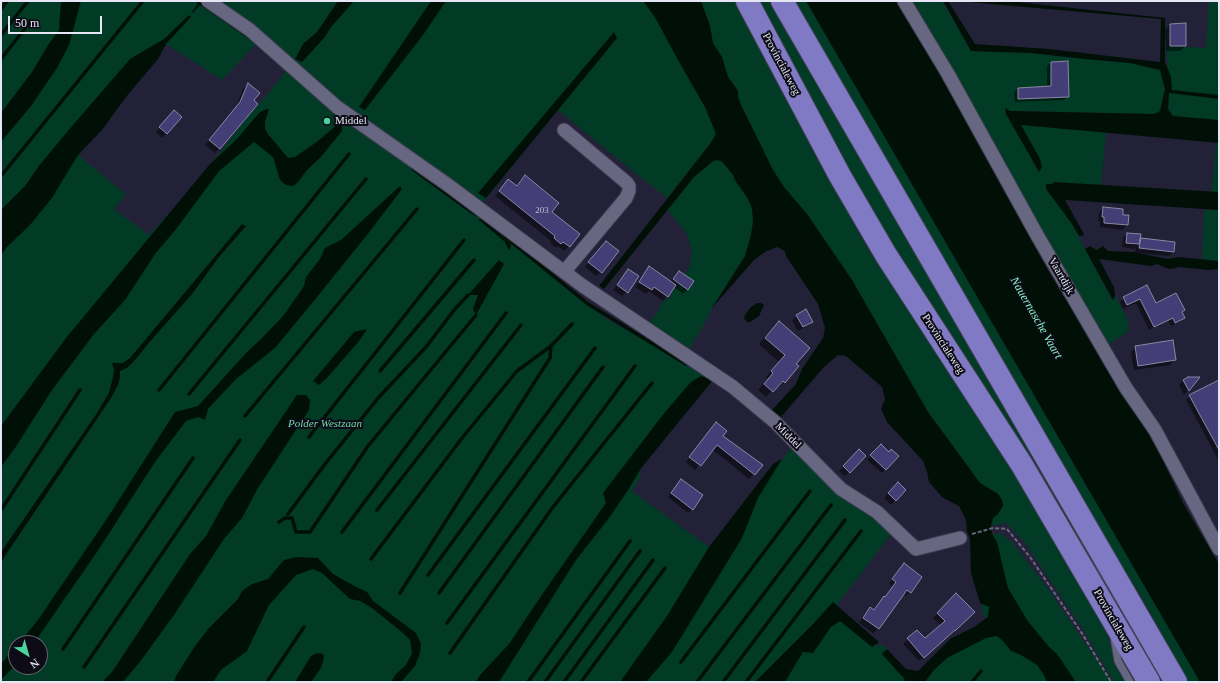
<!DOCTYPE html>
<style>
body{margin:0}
#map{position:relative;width:1220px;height:683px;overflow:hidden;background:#232137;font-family:"Times New Roman",serif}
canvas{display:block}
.frame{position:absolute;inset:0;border:2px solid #e6e6f5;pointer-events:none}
.north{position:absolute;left:8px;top:635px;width:40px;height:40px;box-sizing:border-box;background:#0d0c16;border:1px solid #64636f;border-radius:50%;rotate:143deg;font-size:11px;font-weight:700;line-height:16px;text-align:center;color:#e6e6f5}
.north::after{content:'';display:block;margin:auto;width:14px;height:18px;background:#4bd49b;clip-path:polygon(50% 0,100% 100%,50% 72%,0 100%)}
.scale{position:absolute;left:8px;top:16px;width:94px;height:18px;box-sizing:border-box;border:2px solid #e6e6f5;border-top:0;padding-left:5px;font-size:12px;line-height:14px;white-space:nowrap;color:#e6e6f5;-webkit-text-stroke:3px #0d0c16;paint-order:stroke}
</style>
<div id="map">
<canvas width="1220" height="683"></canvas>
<div class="frame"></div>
<div class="north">N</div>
<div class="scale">50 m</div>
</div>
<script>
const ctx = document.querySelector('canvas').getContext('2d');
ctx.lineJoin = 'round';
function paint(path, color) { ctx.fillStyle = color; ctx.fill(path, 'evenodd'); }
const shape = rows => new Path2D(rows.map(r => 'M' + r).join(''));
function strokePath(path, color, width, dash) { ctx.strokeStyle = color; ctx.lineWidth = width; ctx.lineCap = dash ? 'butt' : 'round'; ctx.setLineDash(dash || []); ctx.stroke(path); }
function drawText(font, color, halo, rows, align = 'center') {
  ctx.font = font + ' "Times New Roman",serif'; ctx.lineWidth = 4; ctx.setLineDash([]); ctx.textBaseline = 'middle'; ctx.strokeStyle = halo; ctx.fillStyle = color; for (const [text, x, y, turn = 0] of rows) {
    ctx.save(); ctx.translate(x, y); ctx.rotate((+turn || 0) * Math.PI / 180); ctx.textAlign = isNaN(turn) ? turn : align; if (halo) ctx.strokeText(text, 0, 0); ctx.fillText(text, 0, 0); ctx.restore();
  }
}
paint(shape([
 [1,1,199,1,224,19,256,44,222,80,166,44,126,97,78,155,126,194,114,209,149,235,196,183,251,113,262,101,286,71,318,99,347,123,405,163,412,164,516,245,577,297,607,319,708,377,672,418,635,467,641,471,640,477,632,491,709,547,753,501,754,497,792,446,892,533,833,610,878,646,882,644,887,649,885,651,906,670,917,677,989,624,983,614,981,600,971,555,970,539,1000,533,1012,542,1051,593,1112,682,1,682],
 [16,643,40,643,40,667,16,667],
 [216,1,338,1,317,32,303,44,302,62,324,38,331,27,354,1,644,1,644,2,656,19,705,107,716,134,710,144,667,198,624,164,558,110,483,202,352,110,298,69,281,51,274,41],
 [701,1,737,1,839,191,853,223,874,259,896,289,927,339,1027,489,1103,621,1116,664,1126,682,1114,682,1081,626,1024,541,1006,523,991,526,993,518,998,514,1003,506,1002,500,998,494,980,483,928,412,852,280,807,214,784,187,773,170,741,105,738,97,738,91,728,77,722,57,713,43,710,26],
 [756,1,773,1,1088,546,1082,549,885,238],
 [793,1,806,1,1200,682,1185,682,1174,662,1162,634,1139,592,1114,558],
 [910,1,942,1,971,51,1031,53,1085,59,1130,63,1160,70,1165,89,1160,112,1154,114,1010,111,1006,108,1006,114,1028,150,1035,167,1040,159,1021,125,1106,132,1101,185,1054,182,1048,193,1054,198,1072,224,1112,300,1115,296,1127,317,1129,331,1108,345,1085,307],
 [1209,1,1219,1,1219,120,1173,116,1169,113,1168,98,1170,92,1166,46,1206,48],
 [1216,142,1219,143,1219,192,1212,192],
 [716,160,721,161,725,165,733,175,736,182,747,197,752,208,753,222,751,235,745,256,730,279,712,308,701,330,688,350,648,324,659,310,663,301,670,297,673,290,677,287,689,269,692,251,687,234,668,210,694,177,712,162],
 [1204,210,1219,210,1219,261,1202,259]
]), '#013b26');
paint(shape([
 [61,1,81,1,69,45,57,68,31,106,1,142,1,113,32,72,48,45,59,30],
 [194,1,198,1,207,7,256,44,200,5,193,13,192,12,198,3],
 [338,1,354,1,331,27,324,38,302,62,295,59,303,44,317,32],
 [431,1,446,1,423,35,365,110,359,107],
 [644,1,701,1,710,26,713,43,722,57,728,77,738,91,738,97,741,105,773,170,784,187,807,214,852,280,928,412,980,483,998,494,1002,500,1003,506,998,514,993,518,991,526,992,534,997,542,1008,588,1027,620,1049,647,1057,654,1076,682,1047,682,1044,675,1037,665,1021,655,1011,651,1003,641,997,636,986,638,947,658,934,670,925,682,905,682,904,678,897,671,882,654,887,649,906,669,918,671,950,639,974,627,988,617,989,607,980,603,971,573,970,539,967,531,966,520,959,506,943,498,929,482,927,472,923,461,887,422,881,409,885,399,882,387,846,356,838,355,823,368,781,417,772,410,796,384,802,369,823,338,825,328,818,304,786,256,785,251,777,247,765,252,754,260,712,308,745,256,751,235,753,222,752,208,747,197,736,182,733,175,725,165,721,161,716,160,712,162,694,177,604,289,599,286,710,144,716,134,705,107,678,60,656,19,644,2],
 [806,1,898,1,923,42,1020,217,1041,258,1063,295,1150,433,1184,505,1219,564,1219,682,1200,682],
 [943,1,948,1,975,44,1049,49,1160,62,1161,19,957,1,1008,1,1165,18,1165,62,1171,77,1172,90,1219,95,1219,99,1169,93,1168,109,1173,116,1219,120,1219,143,1021,125,1040,159,1042,167,1039,172,1006,114,1005,108,1010,111,1154,114,1160,111,1165,89,1160,70,1130,63,1085,59,1031,53,971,51],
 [189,15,191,17,166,44,158,59,126,97,102,130,78,155,52,198,30,225,7,247,1,255,1,210,25,186,38,167,67,132,130,59,164,39],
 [614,32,617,38,486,198,478,193],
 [269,109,265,122,265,129,268,134,288,158,295,157,318,141,339,123,342,124,342,131,320,158,307,170,298,182,293,186,286,185,280,180,273,157,254,142,219,171,177,228,155,254,125,300,94,334,52,390,15,448,1,467,1,426,66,338,210,164,236,140,259,113,264,110],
 [1054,182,1219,192,1219,210,1065,200,1084,234,1082,236,1079,236,1072,224,1046,189,1046,184,1052,184],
 [400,186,402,189,367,235,313,302,275,348,236,379,208,409,205,420,198,417,186,421,155,462,97,552,34,643,19,643,38,620,108,517,175,412,198,406,247,352,261,339,284,315,304,286,306,277,320,259,325,248,341,240],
 [480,218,511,244,510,250,508,249,505,242,479,220],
 [242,224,246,226,219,257,192,294,147,345,135,360,127,368,120,371,120,376,118,385,111,398,1,562,1,552,95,416,109,393,113,377,114,370,112,363,123,363,130,358],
 [1090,246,1097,250,1103,246,1108,251,1133,252,1168,259,1178,257,1219,261,1219,269,1208,270,1180,267,1170,269,1164,267,1157,264,1151,266,1099,259,1114,287,1115,296,1113,300,1085,249],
 [499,260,504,264,476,315,473,309,478,295,468,295],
 [757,303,761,303,764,305,759,316,750,322,747,322,744,318,745,315,750,308],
 [367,329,359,341,327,378,319,385,313,381,354,332],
 [701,376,713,380,642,467,628,490,609,518,576,560,499,682,476,682,480,675,509,644,541,596,606,503,603,493,662,416,683,391,691,382],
 [297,395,306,395,310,400,309,410,258,488,242,518,224,539,174,615,139,663,123,682,103,682,104,680,112,672,190,554,206,536,226,500],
 [782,459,758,498,742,538,672,652,646,682,620,682,667,616,709,547,773,464],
 [296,557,318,558,333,574,354,586,367,592,373,601,416,633,421,644,420,653,415,666,401,682,391,682,396,674,406,665,412,653,410,640,403,633,372,608,360,601,350,599,322,573,313,569,296,575,269,605,247,651,221,670,213,682,174,682,176,676,195,646,208,629,238,599,242,591,252,584,268,579,284,560],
 [833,602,879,642,872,647,840,621,831,627,813,653,803,652,785,682,755,682,813,624],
 [16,646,16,664,1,680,1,664],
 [317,653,323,654,324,658,321,668,311,682,295,682,311,656]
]), '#001007');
paint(shape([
 [1170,25,1185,46,1180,51,1166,51,1165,29],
 [1051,63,1068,96,1064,100,1015,102,1014,92,1018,89,1047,87,1047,66],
 [248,84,252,100,256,104,215,153,205,145,236,108,243,89],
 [170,116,181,118,162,138,156,132],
 [525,177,550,212,579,234,565,251,557,246,556,248,550,243,551,241,495,196,504,185,516,186],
 [1103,208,1122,216,1127,216,1127,225,1122,230,1100,227,1100,222,1098,221,1099,213],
 [1127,234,1139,242,1141,239,1173,252,1169,256,1135,253,1136,246,1134,249,1122,247,1123,238],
 [602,246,601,272,596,276,585,267],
 [649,268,670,282,679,272,688,289,683,294,674,287,663,301,649,291,646,294,635,287],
 [628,270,627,292,622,296,613,290],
 [1147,286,1155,304,1184,318,1179,322,1171,326,1168,321,1149,330,1136,303,1123,309,1120,302,1124,298],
 [797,316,812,322,808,326,798,331,792,320],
 [773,328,795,364,798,366,778,388,776,386,766,397,758,390,768,379,766,377,779,362,759,344],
 [1136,347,1174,360,1170,365,1134,370,1131,352],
 [1189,378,1198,378,1184,395,1179,385,1183,380],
 [1190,396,1219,397,1219,461,1186,400],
 [712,428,761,465,749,479,712,449,695,470,686,462],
 [881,445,889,453,898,456,882,473,867,460],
 [859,450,865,456,845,476,839,471],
 [678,484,692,509,688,513,668,497],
 [893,488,896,500,891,505,884,498],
 [900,569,910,592,906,596,902,594,878,629,873,633,859,623,866,613,873,611,879,602,884,597,892,586,889,584],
 [956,595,974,612,950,635,950,634,919,661,903,644,917,631,925,640,941,626,933,618]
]), '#0007');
strokePath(shape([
 [1,9,7,1],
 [1,35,28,1],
 [1,59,30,22],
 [413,169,472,212,478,215],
 [1,176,143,1],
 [487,222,588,304,686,364],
 [551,346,572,324],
 [380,371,474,260],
 [159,390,349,154],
 [189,394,366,179],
 [245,416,417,209],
 [309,437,464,240],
 [1,510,80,390],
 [377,510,521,325],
 [288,514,325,464,379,397,426,347,455,309,468,295],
 [279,522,285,518,292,518,296,532,310,532,368,446,476,315],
 [342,532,506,313],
 [371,559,462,438,517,371,551,346,550,358,400,593],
 [428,575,595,348],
 [439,593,603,367],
 [447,623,635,366],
 [63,649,193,458],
 [450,653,553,507,652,383],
 [681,662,810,491],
 [84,667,240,440],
 [267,682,304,627],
 [528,682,630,541],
 [545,682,640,551],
 [564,682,653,560],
 [581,682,665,568],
 [697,682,831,505],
 [723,682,845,520],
 [746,682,861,531],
 [972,682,981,671]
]), '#001007', 3.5);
const building = shape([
 [1186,23,1186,46,1170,46,1170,24,1186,23],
 [1068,61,1069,97,1018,99,1018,88,1051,86,1051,62,1068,61],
 [248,83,260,93,254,100,258,104,220,149,209,140,240,102,248,83],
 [174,110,182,117,167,134,159,127,174,110],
 [525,175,559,203,552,212,580,234,570,247,563,242,561,244,554,238,555,236,499,191,508,179,517,186,525,175],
 [1103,207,1123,209,1123,215,1129,215,1128,225,1104,223,1104,217,1102,217,1103,207],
 [1127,233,1141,234,1139,244,1126,243,1127,233],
 [1141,238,1175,242,1174,252,1139,248,1141,238],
 [606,241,619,251,602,273,588,262,606,241],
 [649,266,676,285,668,297,654,287,652,290,639,282,649,266],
 [628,269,639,276,628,293,617,285,628,269],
 [679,271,694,281,688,290,673,279,679,271],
 [1147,285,1156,303,1176,293,1185,310,1182,312,1185,318,1175,323,1173,318,1154,327,1140,299,1127,305,1123,297,1147,285],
 [806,309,813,322,803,327,796,315,806,309],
 [779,321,810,348,796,364,799,366,785,383,783,381,773,392,764,384,773,373,771,371,785,355,765,338,779,321],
 [1173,340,1176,360,1138,366,1135,346,1173,340],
 [1188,377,1200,377,1189,391,1183,380,1188,377],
 [1219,380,1219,450,1189,395,1219,380],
 [716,422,727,431,723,436,763,465,755,475,717,445,701,466,689,457,716,422],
 [881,444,889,452,891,449,899,456,886,470,870,455,881,444],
 [859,449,866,456,850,473,843,466,859,449],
 [681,479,703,495,693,510,671,493,681,479],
 [898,482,906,490,896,501,888,493,898,482],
 [904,563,922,577,911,593,907,590,879,629,863,618,870,607,874,610,884,596,885,597,896,582,892,579,904,563],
 [956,593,975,612,955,631,955,630,924,658,907,638,917,630,925,638,945,621,937,613,956,593]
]);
paint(building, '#443e76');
strokePath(building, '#8988a3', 1);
const lane = shape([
 [1114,637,1118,661,1130,682]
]);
const street = shape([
 [208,1,250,30,337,107,448,185,583,286,733,387,775,422,841,489,877,512,916,549,960,538],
 [904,1,948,74,1037,235,1126,388,1155,430,1219,549],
 [564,130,627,183,629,186,629,191,626,198,564,272]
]);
const highway = shape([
 [747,1,840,176,886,255,1022,465,1149,682],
 [782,1,1176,682]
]);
strokePath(lane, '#413f52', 9);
strokePath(street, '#413f52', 15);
strokePath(highway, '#413f52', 24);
strokePath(shape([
 [972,534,993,528,1007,529,1030,557,1083,635,1111,682]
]), '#68677b', 2, [4, 2]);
strokePath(lane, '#686782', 7);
strokePath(street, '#686782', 13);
strokePath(highway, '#807ac4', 22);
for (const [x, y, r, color] of [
 [327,121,4,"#4bd49b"]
]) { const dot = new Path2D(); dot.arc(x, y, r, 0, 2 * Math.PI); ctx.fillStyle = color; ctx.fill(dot); strokePath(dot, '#0d0c16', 1.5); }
drawText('9px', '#bebcd5', null, [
 ["203",542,211]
]);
drawText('11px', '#e6e6f5', '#0d0c16', [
 ["Provincialeweg",781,64,62],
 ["Vaartdijk",1061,276,60],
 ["Provincialeweg",943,344,57],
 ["Middel",788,436,45],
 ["Provincialeweg",1113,620,60]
]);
drawText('11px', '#e6e6f5', '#0d0c16', [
 ["Middel",335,121]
], 'left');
drawText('italic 11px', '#6dd9a8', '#0d0c16', [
 ["Polder Westzaan",325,424]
]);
drawText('italic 12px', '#87f3c0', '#0d0c16', [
 ["Nauernasche Vaart",1036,318,60]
]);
</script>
